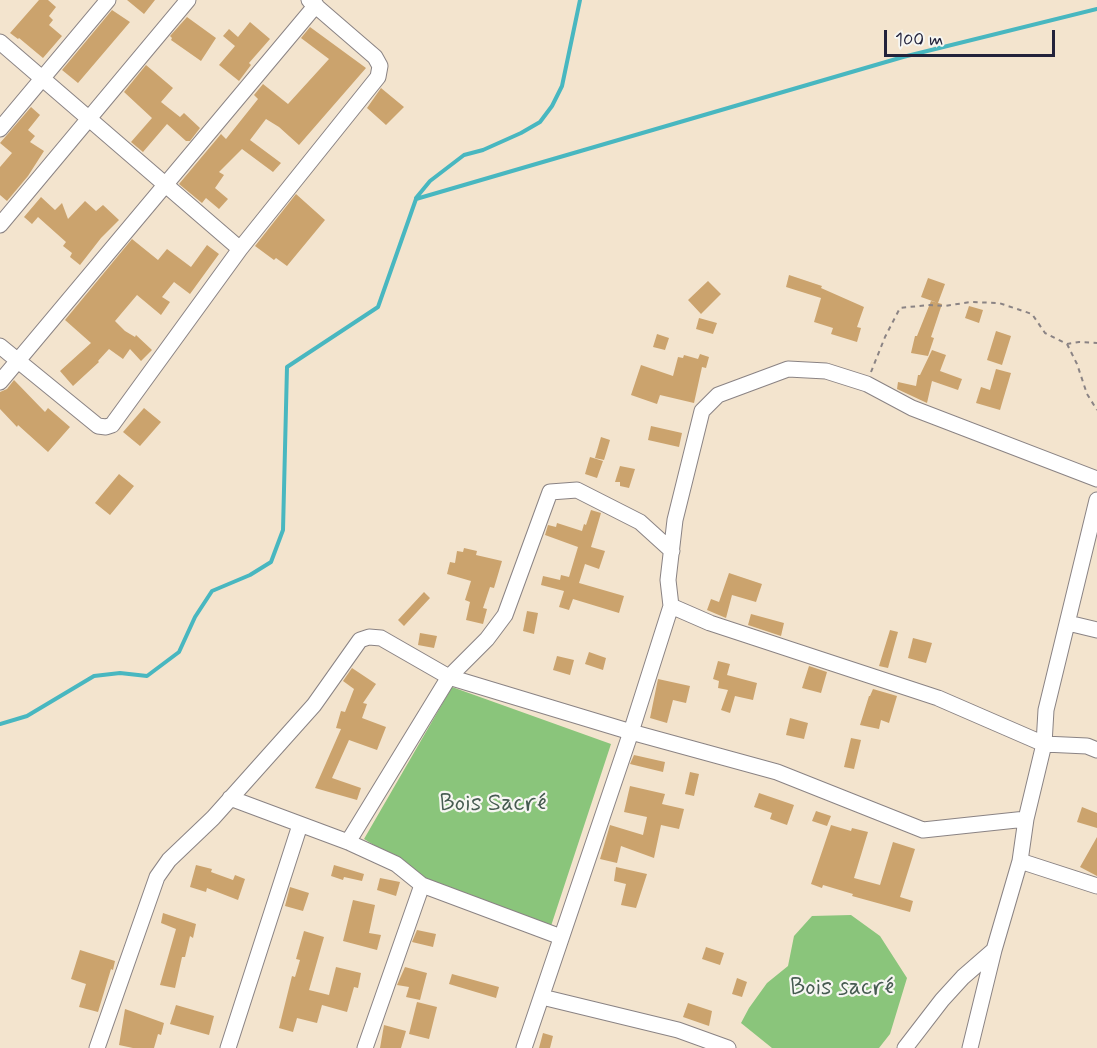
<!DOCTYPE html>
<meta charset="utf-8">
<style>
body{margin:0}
#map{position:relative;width:1097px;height:1048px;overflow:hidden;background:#f3e4ce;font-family:Mynerve,sans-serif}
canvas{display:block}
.scale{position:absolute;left:884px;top:30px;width:171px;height:27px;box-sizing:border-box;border:3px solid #22223b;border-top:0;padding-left:8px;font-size:18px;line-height:21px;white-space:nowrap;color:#22223b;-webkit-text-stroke:4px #f6f6f2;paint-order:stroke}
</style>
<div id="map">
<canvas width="1097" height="1048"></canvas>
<div class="scale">100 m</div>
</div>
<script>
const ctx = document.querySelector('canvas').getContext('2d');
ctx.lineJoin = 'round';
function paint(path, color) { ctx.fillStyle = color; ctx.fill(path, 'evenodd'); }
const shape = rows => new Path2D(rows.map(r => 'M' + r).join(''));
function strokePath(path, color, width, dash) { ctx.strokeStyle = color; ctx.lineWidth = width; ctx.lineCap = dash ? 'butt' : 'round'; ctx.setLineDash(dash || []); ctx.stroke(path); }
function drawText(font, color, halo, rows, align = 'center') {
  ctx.font = font + ' Mynerve,sans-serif'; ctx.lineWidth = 4.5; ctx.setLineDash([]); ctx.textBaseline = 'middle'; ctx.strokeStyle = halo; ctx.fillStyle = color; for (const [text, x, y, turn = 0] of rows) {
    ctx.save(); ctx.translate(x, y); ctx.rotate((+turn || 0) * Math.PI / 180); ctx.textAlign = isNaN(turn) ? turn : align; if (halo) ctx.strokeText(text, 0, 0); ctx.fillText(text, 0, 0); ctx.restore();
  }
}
paint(shape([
 [452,687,611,744,551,926,416,877,390,855,364,839],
 [851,915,880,936,907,978,890,1034,879,1048,772,1048,741,1023,749,1008,767,983,788,966,794,936,812,916]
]), '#8ac57b');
strokePath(shape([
 [416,198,430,181,464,155,483,150,521,133,540,122,552,106,562,86,580,0],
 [0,724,27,716,94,676,120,673,147,676,179,652,195,617,212,591,250,575,271,562,283,530,287,367,378,307,416,199,903,57,1097,9]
]), '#48b7c0', 4);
paint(shape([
 [39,0,48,0,56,7,49,16,53,20,49,25,62,36,43,58,19,38,18,39,10,33],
 [127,0,155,0,144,14],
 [112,10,130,22,78,83,62,70],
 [187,17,216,38,201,61,171,40,172,38,170,36],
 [250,22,270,39,249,63,251,65,239,81,219,65,235,46,223,36,229,29,238,37],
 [310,27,366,68,299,145,279,127,266,119,250,140,281,163,273,172,242,149,219,172,224,175,215,188,228,199,219,209,206,198,202,203,179,184,221,134,226,139,258,99,254,95,263,84,288,104,329,59,301,38],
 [146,65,173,88,161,102,180,117,184,113,200,128,190,141,186,141,167,124,143,152,131,142,152,118,124,92],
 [381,88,404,107,386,125,367,108],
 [31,107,40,115,28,130,35,136,30,142,44,151,28,176,7,201,0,195,0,167,12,153,0,143],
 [296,194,325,220,287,266,276,258,274,260,255,246],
 [41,197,55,210,62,203,68,219,85,201,96,211,103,205,119,220,101,238,80,265,70,257,72,253,63,246,66,242,38,217,32,224,24,217],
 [132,239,158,260,167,249,191,267,207,245,219,254,190,294,174,282,162,297,170,302,161,315,137,295,115,321,125,331,135,337,136,335,152,350,141,361,130,349,123,359,109,349,98,361,99,362,73,386,60,371,91,343,65,320],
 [789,275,822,286,821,288,864,307,857,327,861,328,857,342,831,334,833,328,814,322,821,298,786,287],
 [928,278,945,284,938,303,921,297],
 [708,281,721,294,701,314,688,300],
 [931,301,942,304,931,337,934,338,928,356,911,353,915,336,917,336],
 [969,306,983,310,979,323,965,318],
 [699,318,717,323,713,334,696,329],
 [996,331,1011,336,1002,365,987,360],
 [657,334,669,338,665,350,653,347],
 [932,350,946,355,940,371,962,379,958,390,932,381,927,403,897,389,898,382,916,386,918,375,920,375],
 [700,354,709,357,706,368,702,367,694,403,660,395,657,404,631,395,641,365,673,376,678,357,683,358,684,355,698,359],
 [996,369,1011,373,1000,410,976,403,981,387,990,390],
 [14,380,45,412,48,408,70,427,48,452,18,425,17,427,0,409,0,392,7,389],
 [144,408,161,422,140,446,123,432],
 [651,426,682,433,679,447,648,440],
 [601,437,610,440,604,460,595,458],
 [590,457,603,461,597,478,585,474],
 [620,466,635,469,629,488,620,486,620,482,615,482],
 [119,474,134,486,110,515,95,503],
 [591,510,601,513,591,547,605,551,599,569,585,564,579,583,624,596,619,613,573,599,569,610,559,607,564,591,541,585,543,576,560,580,561,575,569,577,578,547,545,535,548,525,556,527,557,523,582,531,584,524,586,525],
 [464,548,477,551,476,555,502,561,494,588,490,587,483,608,487,609,483,624,466,620,470,602,465,600,471,581,447,574,450,562,455,563,457,551,463,552],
 [729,573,762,584,756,602,732,595,726,618,707,610,711,599,719,602],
 [424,592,430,598,404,626,398,620],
 [527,611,538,613,534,634,523,631],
 [751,614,784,623,781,636,748,625],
 [890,630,898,632,888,668,879,666],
 [420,633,437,636,434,648,418,645],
 [913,638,932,643,926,663,908,658],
 [589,652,606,658,603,670,585,664],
 [557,656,574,660,570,675,553,670],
 [718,661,730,664,727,675,757,683,753,700,735,696,730,713,721,710,728,690,718,688,719,681,713,679],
 [809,666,827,672,821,693,802,688],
 [352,668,376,684,363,703,367,704,362,718,386,727,377,750,349,740,332,778,361,788,357,800,315,788,341,729,336,728,341,711,345,712,354,689,343,681],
 [658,679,690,686,686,703,673,700,667,723,650,718],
 [873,689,897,696,889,723,881,720,879,729,860,725,869,696,870,696],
 [790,718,808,723,804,739,786,735],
 [851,738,861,740,854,769,844,767],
 [634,755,665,762,663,772,630,764],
 [690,772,699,774,694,796,685,794],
 [630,786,665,794,662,804,684,809,679,829,661,825,654,858,621,846,617,863,600,859,610,825,643,835,647,817,624,812],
 [759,793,794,805,787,825,770,819,772,813,754,807],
 [1082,807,1097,813,1097,828,1077,822],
 [816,811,831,816,827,826,812,821],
 [831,825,851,831,852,828,868,832,854,878,880,885,893,842,915,849,900,897,913,901,910,912,852,896,853,894,823,885,822,888,811,884],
 [1097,837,1097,876,1080,867],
 [196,865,212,869,211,872,233,880,235,875,245,879,238,900,207,888,206,892,190,887],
 [334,865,364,874,362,881,344,877,343,880,331,876],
 [616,867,647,874,636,908,621,905,626,884,614,881],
 [380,878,400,882,396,896,377,890],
 [290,887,309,893,303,911,285,906],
 [353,900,375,905,369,933,381,935,377,950,343,941],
 [163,913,196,924,193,938,190,936,185,957,182,957,175,988,160,985,176,929,161,923],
 [417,930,436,934,433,947,412,942],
 [304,931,324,937,309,990,329,995,336,967,361,973,358,988,354,987,347,1012,322,1005,317,1023,297,1018,293,1032,279,1028,292,976,295,977,300,960,296,959],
 [706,947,724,953,720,965,702,959],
 [80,950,115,961,113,970,111,969,98,1012,79,1007,86,984,71,979],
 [405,967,427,973,420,1000,406,997,409,987,397,985],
 [452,974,499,987,496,998,449,984],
 [737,978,747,982,742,997,732,994],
 [417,1002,437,1007,429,1039,409,1034],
 [688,1003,712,1011,709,1026,683,1017],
 [176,1005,214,1016,209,1035,170,1024],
 [125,1009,164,1023,161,1035,158,1034,154,1048,133,1048,119,1045],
 [384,1025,406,1031,401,1048,380,1048],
 [543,1033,553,1036,550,1048,539,1048]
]), '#cba36d');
const minor = shape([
 [0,42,240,249],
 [0,129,108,0],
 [0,225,188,0],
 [0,346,98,426,106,427,112,425,240,249,378,77,380,66,375,57,309,0],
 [0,382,316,5],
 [671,606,710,623,938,698,1044,744,1087,746,1097,750],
 [1068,623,1097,630],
 [230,798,348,842,396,864,422,885,561,937],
 [348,842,449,677,487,639,505,615,550,492,577,490,640,522,672,551],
 [1020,861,1097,886],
 [542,997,678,1030,728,1048],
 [97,1048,157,877,169,860,213,818,314,705,360,640,369,637,381,638,449,677,631,732,777,772,923,830,1026,819],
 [228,1048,300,825],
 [365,1048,422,885],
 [524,1048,631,732,671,606,668,580,675,520,702,411,718,395,788,369,826,371,867,384,912,408,1097,479],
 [905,1048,942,1000,963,977,994,950],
 [970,1048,994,950,1020,861,1026,819,1044,744,1046,710,1097,500]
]);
strokePath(minor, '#8a8384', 17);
strokePath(shape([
 [1067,344,1077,364,1087,394,1097,410],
 [871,372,885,337,900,308,928,305,944,306,971,302,999,303,1032,314,1045,333,1067,344,1079,342,1097,343]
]), '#8a8384', 2, [4.5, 4.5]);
strokePath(minor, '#fff', 15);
drawText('24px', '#465b51', '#f6f6f2', [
 ["Bois Sacré",493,805],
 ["Bois sacré",842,989]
]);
</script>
